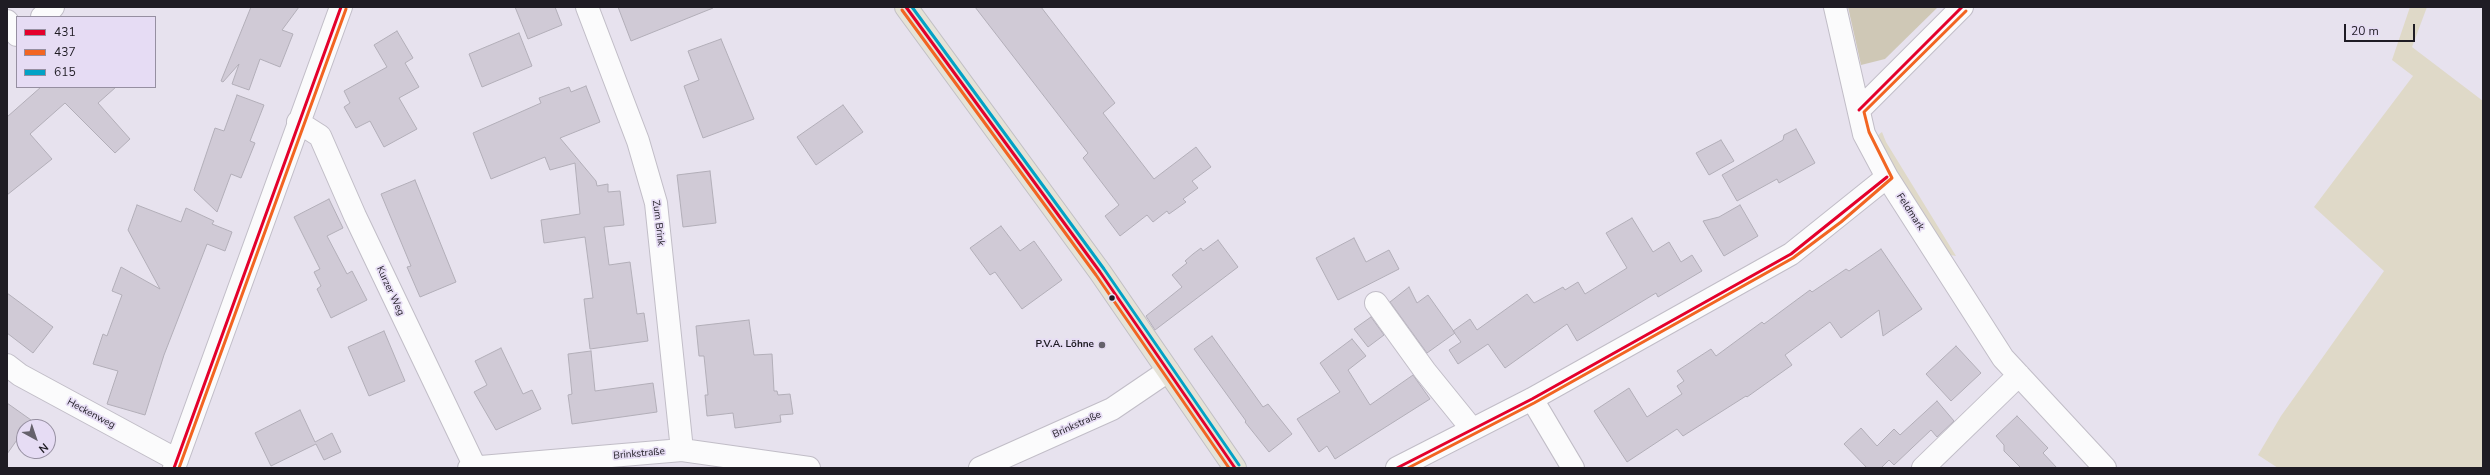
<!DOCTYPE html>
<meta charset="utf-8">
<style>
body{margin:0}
#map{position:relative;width:2490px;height:475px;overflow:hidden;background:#e7e2ee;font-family:"Nunito Sans",sans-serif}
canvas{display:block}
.frame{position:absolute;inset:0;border:8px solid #1f1c24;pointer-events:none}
.legend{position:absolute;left:16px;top:16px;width:140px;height:72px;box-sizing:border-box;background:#e6dcf4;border:1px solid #968fa1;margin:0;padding:5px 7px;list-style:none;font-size:12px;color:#1f1c24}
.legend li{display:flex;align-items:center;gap:8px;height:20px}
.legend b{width:20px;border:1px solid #968fa1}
.north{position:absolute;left:16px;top:419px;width:40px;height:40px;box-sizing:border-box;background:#e6dcf4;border:1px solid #968fa1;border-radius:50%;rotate:140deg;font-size:11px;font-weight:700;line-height:16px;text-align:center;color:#1f1c24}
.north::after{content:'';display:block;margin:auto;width:14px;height:18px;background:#65616b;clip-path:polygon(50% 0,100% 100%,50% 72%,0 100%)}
.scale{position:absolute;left:2344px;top:24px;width:71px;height:18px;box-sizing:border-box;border:2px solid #1f1c24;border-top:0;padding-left:5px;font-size:12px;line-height:14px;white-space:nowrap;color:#1f1c24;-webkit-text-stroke:3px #e6dcf4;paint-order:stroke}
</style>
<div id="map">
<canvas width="2490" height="475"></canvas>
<div class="frame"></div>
<ul class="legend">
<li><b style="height:5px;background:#e4002b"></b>431</li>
<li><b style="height:5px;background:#f26522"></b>437</li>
<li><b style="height:5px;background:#02a2c6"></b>615</li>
</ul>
<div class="north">N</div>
<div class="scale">20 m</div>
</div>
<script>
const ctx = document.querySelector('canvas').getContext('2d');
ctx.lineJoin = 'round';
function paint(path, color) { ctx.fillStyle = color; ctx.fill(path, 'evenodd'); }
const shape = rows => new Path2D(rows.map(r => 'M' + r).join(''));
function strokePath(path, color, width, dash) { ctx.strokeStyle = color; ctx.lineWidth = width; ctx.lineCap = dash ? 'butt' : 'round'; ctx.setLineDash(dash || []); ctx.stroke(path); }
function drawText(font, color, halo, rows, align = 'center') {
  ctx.font = font + ' "Nunito Sans",sans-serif'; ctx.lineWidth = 3.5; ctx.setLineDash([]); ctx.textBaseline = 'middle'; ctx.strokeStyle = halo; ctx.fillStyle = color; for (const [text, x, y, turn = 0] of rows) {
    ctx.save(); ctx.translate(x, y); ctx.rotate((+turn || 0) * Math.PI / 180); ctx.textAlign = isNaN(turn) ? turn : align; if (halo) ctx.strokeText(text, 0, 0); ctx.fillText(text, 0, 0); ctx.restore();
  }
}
paint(shape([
 [2410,7,2427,7,2412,47,2483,101,2483,468,2278,468,2258,455,2281,416,2384,271,2314,207,2413,76,2392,60],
 [1882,132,1886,142,1956,256,1945,254,1873,139]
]), '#dfd9c8');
paint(shape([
 [1848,7,1938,7,1885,59,1861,65]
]), '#cfc8b6');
const building = shape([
 [251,7,299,7,282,30,293,34,280,67,260,59,249,90,232,84,239,64,223,82,221,81,251,7],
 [515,7,555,7,562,25,528,39,515,7],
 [618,7,713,7,713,8,631,41,618,7],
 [975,7,1041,7,1115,103,1103,113,1154,179,1196,147,1211,167,1192,181,1198,188,1183,199,1186,202,1169,214,1167,211,1153,222,1147,215,1120,236,1105,216,1119,205,1083,158,1088,153,975,7],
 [397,31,413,58,405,63,419,87,399,98,417,129,384,147,370,121,356,128,344,107,350,103,344,91,387,67,374,45,397,31],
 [519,33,532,66,482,87,469,54,519,33],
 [721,39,754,119,703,138,684,86,699,80,688,51,721,39],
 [586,86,600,122,560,138,596,181,597,186,608,184,608,192,620,191,624,225,604,227,609,265,630,262,637,314,644,313,648,341,590,349,584,299,593,298,585,237,544,243,541,220,580,214,575,163,550,170,545,157,491,179,473,133,541,103,539,98,569,87,571,92,586,86],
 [41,87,116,87,98,103,130,139,115,153,65,103,30,134,52,159,7,195,7,117,41,87],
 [237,95,264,105,250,141,255,143,241,178,231,174,217,212,194,190,215,128,224,131,237,95],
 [843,105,863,132,816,165,797,137,843,105],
 [1796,129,1815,163,1779,183,1777,179,1737,201,1722,175,1783,140,1784,135,1796,129],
 [1721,140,1734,161,1709,175,1696,153,1721,140],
 [710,171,716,223,683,227,677,175,710,171],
 [415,180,456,282,420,297,407,267,411,266,381,194,415,180],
 [329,199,343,228,327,236,347,274,352,271,367,300,331,318,317,289,321,286,314,272,320,269,294,217,329,199],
 [137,205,181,222,186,208,214,221,212,224,232,232,225,251,207,244,164,355,145,415,107,404,118,371,93,364,103,334,107,336,122,295,112,291,121,267,160,289,128,230,137,205],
 [1740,205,1758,236,1724,256,1703,221,1719,217,1740,205],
 [1632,218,1653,252,1669,242,1681,262,1692,255,1702,271,1658,297,1656,293,1577,341,1567,324,1505,368,1488,344,1458,364,1449,350,1461,342,1453,331,1470,319,1477,330,1527,294,1534,303,1563,287,1565,290,1578,282,1585,294,1627,268,1606,233,1632,218],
 [1001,226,1020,251,1034,241,1062,280,1022,309,995,272,990,275,970,248,1001,226],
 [1354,238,1366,262,1389,250,1399,269,1338,300,1316,258,1354,238],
 [1218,240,1238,267,1155,330,1146,316,1182,287,1172,275,1187,263,1185,261,1193,254,1201,248,1203,251,1218,240],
 [1881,249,1922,309,1883,336,1879,310,1841,338,1830,322,1785,355,1792,365,1747,397,1746,396,1683,436,1677,429,1627,462,1594,411,1629,388,1647,417,1682,394,1677,386,1684,381,1677,371,1711,349,1716,356,1762,322,1764,324,1810,290,1812,292,1846,269,1849,271,1881,249],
 [1409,287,1417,303,1428,295,1455,333,1427,353,1390,302,1409,287],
 [7,293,53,327,33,353,7,333,7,293],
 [1371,317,1384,335,1368,347,1354,329,1371,317],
 [749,320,754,355,772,354,774,391,777,391,778,395,790,394,793,414,780,415,781,422,735,428,733,413,707,416,705,395,708,395,704,356,699,356,696,326,749,320],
 [384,331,405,381,369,396,348,347,384,331],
 [1212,336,1263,407,1268,404,1292,434,1269,452,1245,422,1246,421,1194,349,1212,336],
 [1352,339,1366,356,1348,370,1370,405,1413,375,1430,399,1335,459,1327,446,1319,452,1297,419,1340,392,1320,363,1352,339],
 [1956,346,1981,373,1951,401,1926,374,1956,346],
 [501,348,523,394,532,390,541,409,496,430,474,392,487,385,475,361,501,348],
 [591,351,595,391,653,383,657,412,572,424,568,395,572,394,568,354,591,351],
 [1937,401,1954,421,1937,437,1931,430,1894,465,1889,460,1881,468,1867,468,1844,444,1861,428,1877,446,1894,429,1900,435,1937,401],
 [7,403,31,420,7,454,7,403],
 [300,410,315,442,332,433,341,452,324,460,316,444,271,466,255,433,300,410],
 [2017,416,2048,448,2043,453,2057,468,2021,468,2004,451,2004,445,1996,436,2017,416]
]);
paint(building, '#d0cad6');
strokePath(building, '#b2aeb8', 1);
const minor = shape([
 [587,7,638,141,656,203,682,450],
 [1835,7,1864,134,1887,177,2003,358,2105,468],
 [42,17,53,7],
 [7,21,17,35],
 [1859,110,1962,7],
 [298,122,320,136,355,216,475,467],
 [1376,303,1425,371,1472,429],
 [7,365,20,375,177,460],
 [1532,399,1573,468],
 [174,468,341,7],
 [469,468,682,450,809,468],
 [980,468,1112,409,1168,371],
 [1397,468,1532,399,1791,254,1887,177],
 [1923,468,2019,375]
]);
const major = shape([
 [906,7,1100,272,1235,468]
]);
strokePath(minor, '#c1bdc7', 24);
strokePath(major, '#c1bfc4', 24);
strokePath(minor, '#fbfbfc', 22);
strokePath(major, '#e5e3d7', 22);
strokePath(shape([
 [906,7,1100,272,1235,468],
 [1859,110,1962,7],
 [174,468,341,7],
 [1397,468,1532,399,1791,254,1887,177]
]), '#e4002b', 3);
strokePath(shape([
 [902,10,1096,275,1229,468],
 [179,468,346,9],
 [1408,468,1534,403,1793,258,1841,222,1892,178,1869,132,1864,112,1966,11]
]), '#f26522', 3);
strokePath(shape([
 [912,7,1104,269,1239,465]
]), '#02a2c6', 3);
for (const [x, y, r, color] of [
 [1112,298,3.5,"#1f1c24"],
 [1102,345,4,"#65616b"]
]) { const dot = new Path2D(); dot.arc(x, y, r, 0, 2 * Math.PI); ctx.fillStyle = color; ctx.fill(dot); strokePath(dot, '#e6dcf4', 1.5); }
drawText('10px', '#1f1c24', '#e6dcf4', [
 ["Feldmark",1910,212,57],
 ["Zum Brink",658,223,83],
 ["Kurzer Weg",390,291,65],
 ["Heckenweg",91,414,28],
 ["Brinkstraße",1077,425,-24],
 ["Brinkstraße",639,454,-5]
]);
drawText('bold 10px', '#1f1c24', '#e6dcf4', [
 ["P.V.A. Löhne",1094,345]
], 'right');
</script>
